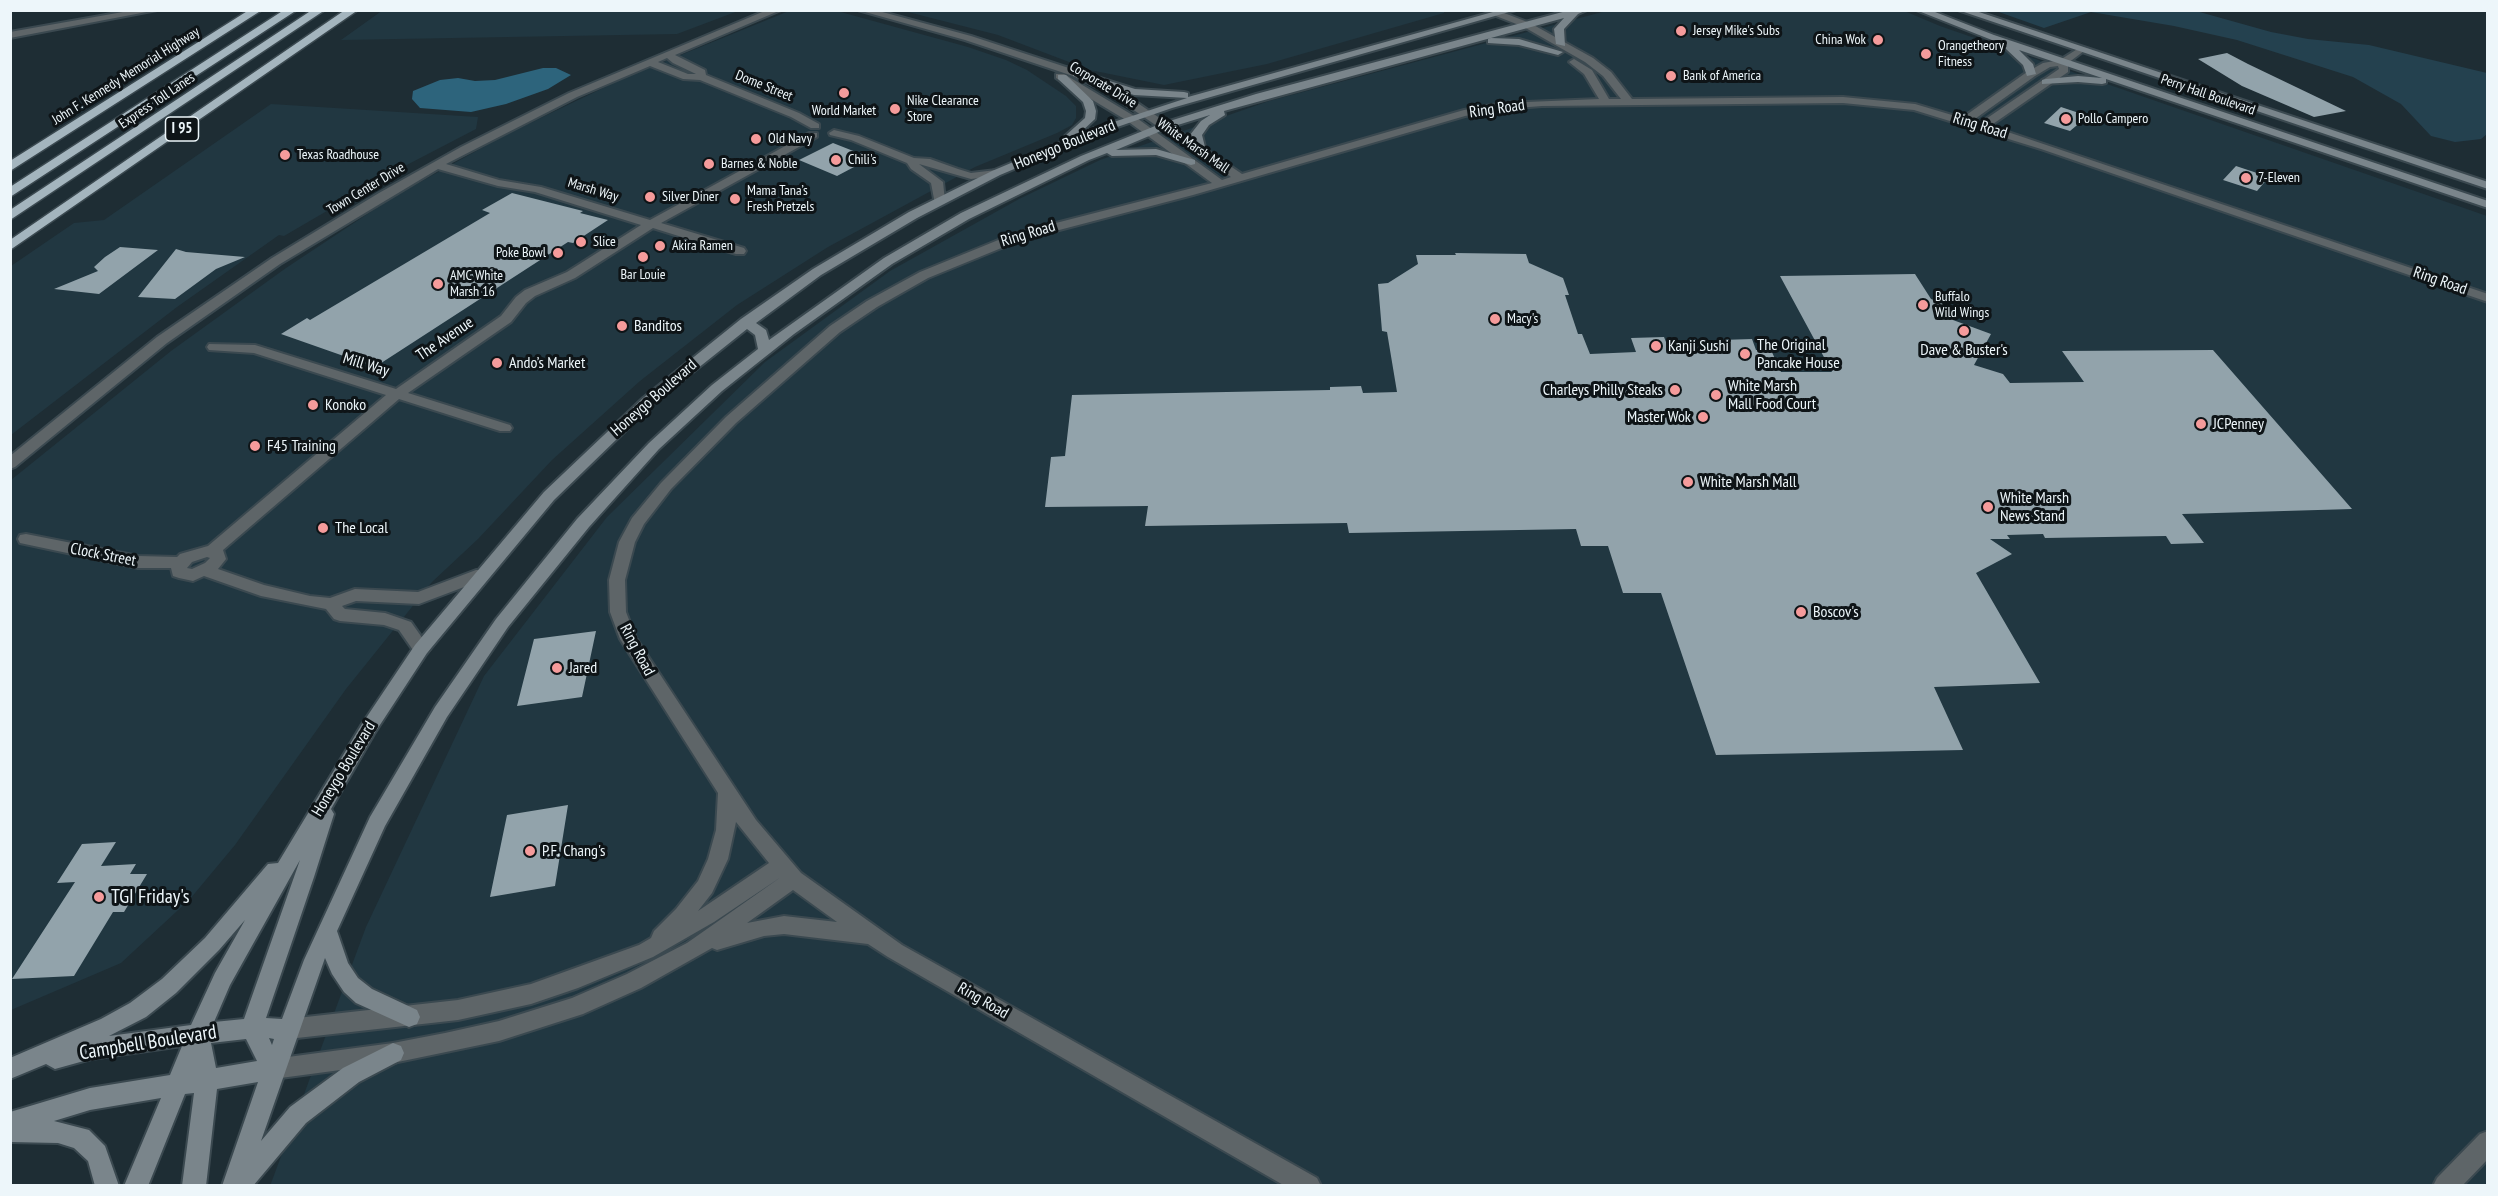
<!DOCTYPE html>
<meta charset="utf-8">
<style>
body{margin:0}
#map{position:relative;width:2498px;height:1196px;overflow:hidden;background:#1e2d34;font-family:"PT Sans Narrow",sans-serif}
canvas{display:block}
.frame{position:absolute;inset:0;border:12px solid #edf6fa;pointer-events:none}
</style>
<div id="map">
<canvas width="2498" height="1196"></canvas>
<div class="frame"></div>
</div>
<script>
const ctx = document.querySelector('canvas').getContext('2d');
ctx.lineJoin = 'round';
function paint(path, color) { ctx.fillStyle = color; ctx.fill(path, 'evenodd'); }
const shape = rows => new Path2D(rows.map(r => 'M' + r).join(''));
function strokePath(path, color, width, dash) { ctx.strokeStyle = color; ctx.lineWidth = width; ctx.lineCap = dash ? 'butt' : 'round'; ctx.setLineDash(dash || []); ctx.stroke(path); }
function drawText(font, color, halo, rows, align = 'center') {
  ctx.font = font + ' "PT Sans Narrow",sans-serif'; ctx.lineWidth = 6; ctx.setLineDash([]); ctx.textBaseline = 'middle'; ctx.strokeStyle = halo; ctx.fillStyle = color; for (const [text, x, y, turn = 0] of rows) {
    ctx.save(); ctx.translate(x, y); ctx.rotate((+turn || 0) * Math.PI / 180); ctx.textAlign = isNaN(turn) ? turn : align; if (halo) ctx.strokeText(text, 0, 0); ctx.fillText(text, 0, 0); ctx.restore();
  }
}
paint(shape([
 [383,10,738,10,738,11,677,34,341,40],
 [1902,10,1940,26,2487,216,2487,1185,270,1186,366,927,484,676,607,517,765,362,890,271,1019,199,1100,160,1269,101,1606,11],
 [789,11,837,11,968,47,1006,60,1027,70,1066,96,1076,106,1076,118,1072,125,1057,133,975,167,828,247,737,305,640,381,552,460,478,539,432,582,346,689,235,845,190,899,121,963,11,1010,11,480,171,351,286,268,393,197,505,135,624,78],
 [904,11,1444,11,1444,13,1267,64,1164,85,1090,70,998,35],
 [271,104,478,117,476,129,399,169,284,236,279,235,177,307,11,435,11,266,74,223,104,220]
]), '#213741');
paint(shape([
 [1996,11,2196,11,2271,32,2308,39,2369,45,2487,73,2487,134,2481,139,2455,142,2431,136,2401,104,2353,77,2237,40,2174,26,2091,12,2044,28]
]), '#24414f');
paint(shape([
 [543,68,556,68,571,75,548,89,506,104,471,112,420,108,412,99,413,91,440,80,458,78,475,81,495,80]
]), '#2d647c');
paint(shape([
 [2227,53,2248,64,2346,111,2314,117,2242,86,2198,59],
 [2061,107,2088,116,2070,131,2044,123],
 [833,143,871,158,837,176,799,160],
 [2236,166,2269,177,2257,191,2223,180],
 [512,193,583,211,580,213,608,220,573,243,568,242,375,367,281,334,307,318,310,320,490,213,482,210],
 [120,247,158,250,99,294,54,289,98,271,94,267,105,257],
 [176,249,186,252,245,257,216,269,175,299,138,297],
 [1455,253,1526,254,1529,263,1563,278,1569,295,1565,295,1578,334,1582,334,1590,354,1636,352,1631,338,1664,337,1668,347,1677,348,1724,346,1721,340,1752,339,1756,350,1771,350,1781,372,1832,372,1780,276,1915,274,1931,299,1942,303,1953,320,1991,334,1974,365,2003,374,2010,383,2084,382,2062,351,2213,350,2352,509,2182,514,2204,543,2171,544,2166,536,2045,538,2043,534,2007,535,2010,539,1990,539,2012,554,1976,573,2040,683,1934,687,1963,750,1716,755,1661,593,1623,593,1608,546,1581,546,1576,529,1349,533,1347,523,1145,526,1148,506,1045,507,1051,457,1065,456,1072,395,1330,390,1330,387,1361,386,1363,393,1397,392,1387,332,1382,331,1378,284,1388,283,1418,264,1416,255,1456,255],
 [596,631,582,697,517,706,534,639],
 [568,805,555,886,490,897,507,815],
 [116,842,101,866,136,864,130,874,147,874,124,912,113,912,74,976,12,979,75,882,57,883,82,844]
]), '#92a3ab');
const minor = shape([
 [134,10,157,10,10,38,10,32,134,10],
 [767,10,781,10,675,55,705,70,706,75,799,113,819,124,819,128,811,128,791,117,700,80,683,79,650,66,577,97,446,164,499,180,541,187,650,220,809,133,817,133,817,137,661,223,744,248,746,251,744,254,736,254,653,228,575,278,535,296,526,303,511,322,408,393,510,425,512,428,510,431,500,431,399,399,223,550,226,559,218,569,264,585,310,596,330,598,355,589,418,592,476,570,488,570,490,574,488,578,419,604,356,601,342,606,345,609,385,613,411,622,430,649,427,653,421,655,415,653,399,630,384,625,340,621,334,619,326,609,261,596,204,576,193,581,179,578,173,576,171,568,138,568,20,543,18,539,20,535,26,534,138,556,177,557,180,554,208,546,386,395,254,353,209,350,207,347,209,344,255,345,396,389,501,316,516,297,525,290,567,272,641,225,535,192,498,186,438,169,280,264,167,343,15,467,10,469,10,456,157,337,272,258,379,193,461,147,569,93,767,10],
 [667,58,673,63,696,74,688,74,658,62,667,58],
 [207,557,210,558,205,563,192,569,187,568,192,562,207,557],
 [858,10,875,10,971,36,1081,72,1117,89,1242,174,1464,110,1503,103,1599,99,1584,74,1569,62,1574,59,1592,70,1609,99,1621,99,1603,76,1585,62,1524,27,1496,16,1494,14,1499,11,1530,23,1593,58,1611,72,1632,99,1843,97,1915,104,1962,118,2027,72,2043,63,2060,60,2079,48,2084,51,2068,63,2068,72,1990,126,2488,294,2488,302,2041,149,1914,110,1843,103,1542,106,1503,109,1465,116,1193,195,1021,240,928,278,877,307,840,332,736,423,671,489,644,524,635,542,625,580,626,612,636,638,756,820,801,873,902,945,1317,1178,1321,1186,1285,1186,888,957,868,944,784,934,764,936,717,950,712,948,641,988,583,1014,499,1041,393,1063,273,1079,265,1076,262,1069,265,1062,273,1059,393,1043,445,1033,499,1021,572,998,627,974,687,943,781,877,714,922,653,957,578,988,531,1004,458,1020,288,1039,280,1036,277,1029,280,1022,288,1019,458,1000,531,984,639,945,651,938,654,931,676,909,698,881,708,859,716,830,718,793,620,639,610,612,609,580,619,542,632,518,661,483,726,417,830,326,867,301,920,272,1013,234,1212,183,1126,120,1056,78,1056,74,1064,74,1134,116,1222,180,1231,177,1109,93,1073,76,965,40,858,10],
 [2058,66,2059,69,1980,123,1972,121,2035,76,2050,67,2058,66],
 [736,822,769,863,698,911,712,893,728,859,736,822],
 [793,890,837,922,784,916,747,923,793,890],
 [834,130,859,136,914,158,930,159,958,169,971,173,996,170,1002,173,996,176,971,179,919,164,943,182,945,201,943,204,935,204,931,183,911,169,907,163,851,140,830,135,829,133,834,130],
 [2488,1131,2488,1159,2462,1186,2433,1186,2437,1178,2480,1134,2488,1131]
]);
const secondary = shape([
 [1500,10,1516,10,1172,108,1097,134,1000,175,917,218,821,275,756,323,766,330,769,340,884,258,961,213,1081,156,1160,124,1256,94,1570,10,1587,10,1578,14,1564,29,1565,46,1556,44,1554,29,1564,18,1224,111,1225,115,1209,125,1202,135,1206,151,1204,153,1196,153,1190,135,1201,121,1210,115,1168,128,1116,150,1156,149,1195,160,1195,164,1191,165,1156,155,1112,156,1107,153,1089,160,969,219,892,264,794,334,722,391,659,449,589,527,508,627,447,717,385,826,337,931,348,963,358,978,372,989,417,1010,420,1017,417,1024,409,1027,356,1003,344,992,332,974,325,958,261,1141,290,1107,343,1068,393,1043,401,1046,404,1053,401,1060,359,1082,306,1123,253,1186,222,1186,258,1082,217,1089,206,1186,182,1186,194,1093,185,1094,148,1186,124,1186,161,1098,90,1110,54,1121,89,1130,105,1146,119,1186,95,1186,88,1161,74,1148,58,1143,10,1142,10,1112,90,1088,170,1075,182,1046,91,1059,55,1069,46,1064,10,1079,10,1058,101,1019,130,1003,162,979,205,938,268,864,278,863,362,724,415,645,544,492,643,398,741,319,813,269,909,212,992,171,1068,139,1065,136,1085,118,1086,111,1083,102,1058,79,1058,75,1066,75,1093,101,1096,111,1095,119,1080,133,1187,98,1134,95,1073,76,1073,72,1081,72,1135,89,1184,92,1188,93,1188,97,1500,10],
 [747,329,755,335,758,349,712,385,649,443,577,519,496,619,435,707,370,817,304,960,282,1019,266,1018,314,877,334,814,331,809,374,734,427,653,554,500,653,404,747,329],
 [300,860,244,1019,214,1022,230,985,300,860],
 [245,920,215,973,191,1025,109,1036,146,1017,176,993,219,950,245,920],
 [269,1038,274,1039,272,1045,269,1038],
 [246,1039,257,1061,216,1068,211,1043,246,1039],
 [1916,10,1930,10,1994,35,2488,201,2488,208,2106,79,2106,83,2102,84,2078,82,2042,84,2042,80,2046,79,2078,76,2102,78,2019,50,2033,64,2036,74,2027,76,2023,65,2005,48,2007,46,1916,10],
 [1958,10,1973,10,2488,182,2488,189,1958,10],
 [1491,38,1519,39,1563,52,1558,55,1519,45,1488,43,1488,39,1491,38]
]);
const motorway = shape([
 [249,10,262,10,10,171,10,161,249,10],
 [284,10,297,10,10,197,10,187,284,10],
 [312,10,325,10,10,220,10,210,312,10],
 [345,10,358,10,10,250,10,240,345,10]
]);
strokePath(minor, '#3b4950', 4);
strokePath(secondary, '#3b4950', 4);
strokePath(motorway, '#3b4950', 3);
paint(minor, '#5e6568');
paint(secondary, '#7a858b');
paint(motorway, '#a4b5be');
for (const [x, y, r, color] of [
 [1681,31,6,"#f59b9b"],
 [1878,40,6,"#f59b9b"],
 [1926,54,6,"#f59b9b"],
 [1671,76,6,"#f59b9b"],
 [844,93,6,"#f59b9b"],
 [895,109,6,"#f59b9b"],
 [2066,119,6,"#f59b9b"],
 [756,139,6,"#f59b9b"],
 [285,155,6,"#f59b9b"],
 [836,160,6,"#f59b9b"],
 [709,164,6,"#f59b9b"],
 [2246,178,6,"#f59b9b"],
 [650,197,6,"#f59b9b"],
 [735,199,6,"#f59b9b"],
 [581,242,6,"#f59b9b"],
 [660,246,6,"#f59b9b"],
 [558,253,6,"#f59b9b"],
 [643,257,6,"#f59b9b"],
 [438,284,6,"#f59b9b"],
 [1923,305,6,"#f59b9b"],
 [1495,319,6,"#f59b9b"],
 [622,326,6,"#f59b9b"],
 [1964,331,6,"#f59b9b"],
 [1656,346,6,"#f59b9b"],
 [1745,354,6,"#f59b9b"],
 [497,363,6,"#f59b9b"],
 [1675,390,6,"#f59b9b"],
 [1716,395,6,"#f59b9b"],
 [313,405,6,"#f59b9b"],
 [1703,417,6,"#f59b9b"],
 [2201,424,6,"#f59b9b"],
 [255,446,6,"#f59b9b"],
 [1688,482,6,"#f59b9b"],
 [1988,507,6,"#f59b9b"],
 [323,528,6,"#f59b9b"],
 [1801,612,6,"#f59b9b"],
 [557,668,6,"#f59b9b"],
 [530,851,6,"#f59b9b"],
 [99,897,6,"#f59b9b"]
]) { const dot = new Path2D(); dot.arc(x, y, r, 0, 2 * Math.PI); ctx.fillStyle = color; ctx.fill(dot); strokePath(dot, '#0e1417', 2); }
drawText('14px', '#edf6fa', '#0e1417', [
 ["Jersey Mike's Subs",1693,31],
 ["China Wok",1866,40,"right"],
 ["Orangetheory",1938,46],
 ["Fitness",1938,62],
 ["Bank of America",1683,76],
 ["Nike Clearance",907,101],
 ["Store",907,117],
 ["World Market",844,111,"center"],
 ["Pollo Campero",2078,119],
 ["Old Navy",768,139],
 ["Texas Roadhouse",297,155],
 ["Chili's",848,160],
 ["Barnes & Noble",721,164],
 ["7-Eleven",2258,178],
 ["Mama Tana’s",747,191],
 ["Fresh Pretzels",747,207],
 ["Silver Diner",662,197],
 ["Slice",593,242],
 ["Akira Ramen",672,246],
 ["Poke Bowl",546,253,"right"],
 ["Bar Louie",643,275,"center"],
 ["AMC White",450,276],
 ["Marsh 16",450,292],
 ["Buffalo",1935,297],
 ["Wild Wings",1935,313],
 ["Macy's",1507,319]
], 'left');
drawText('14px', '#edf6fa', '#0e1417', [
 ["John F. Kennedy Memorial Highway",126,76,-32],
 ["Corporate Drive",1103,85,31],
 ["Dome Street",764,86,22],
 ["Perry Hall Boulevard",2208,95,19],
 ["Express Toll Lanes",157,101,-34],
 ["White Marsh Mall",1193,146,35],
 ["Town Center Drive",366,189,-31],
 ["Marsh Way",593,190,17]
]);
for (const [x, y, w] of [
 [182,129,33]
]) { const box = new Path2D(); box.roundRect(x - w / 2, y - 12, w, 24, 4.5); ctx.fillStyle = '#0e1417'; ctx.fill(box); strokePath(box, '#edf6fa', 1.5); }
drawText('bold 15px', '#edf6fa', null, [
 ["I 95",182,129]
]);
drawText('16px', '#edf6fa', '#0e1417', [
 ["Ring Road",1497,109,-8],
 ["Ring Road",1980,126,17],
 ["Honeygo Boulevard",1065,145,-22],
 ["Ring Road",1028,234,-17],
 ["Ring Road",2440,281,19],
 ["The Avenue",445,339,-34],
 ["Mill Way",366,365,17],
 ["Honeygo Boulevard",654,398,-41],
 ["Clock Street",103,555,11],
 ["Ring Road",637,650,62],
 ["Honeygo Boulevard",344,769,-59],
 ["Ring Road",983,1001,30]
]);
drawText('16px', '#edf6fa', '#0e1417', [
 ["Banditos",634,326],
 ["The Original",1757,345],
 ["Pancake House",1757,363],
 ["Kanji Sushi",1668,346],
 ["Dave & Buster's",1964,350,"center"],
 ["Ando’s Market",509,363],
 ["White Marsh",1728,386],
 ["Mall Food Court",1728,404],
 ["Charleys Philly Steaks",1663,390,"right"],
 ["Konoko",325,405],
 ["Master Wok",1691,417,"right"],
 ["JCPenney",2213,424],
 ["F45 Training",267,446],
 ["White Marsh Mall",1700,482],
 ["White Marsh",2000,498],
 ["News Stand",2000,516],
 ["The Local",335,528],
 ["Boscov's",1813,612],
 ["Jared",569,668],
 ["P.F. Chang's",542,851]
], 'left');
drawText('20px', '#edf6fa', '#0e1417', [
 ["TGI Friday's",111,897]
], 'left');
drawText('20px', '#edf6fa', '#0e1417', [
 ["Campbell Boulevard",148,1043,-9]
]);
</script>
